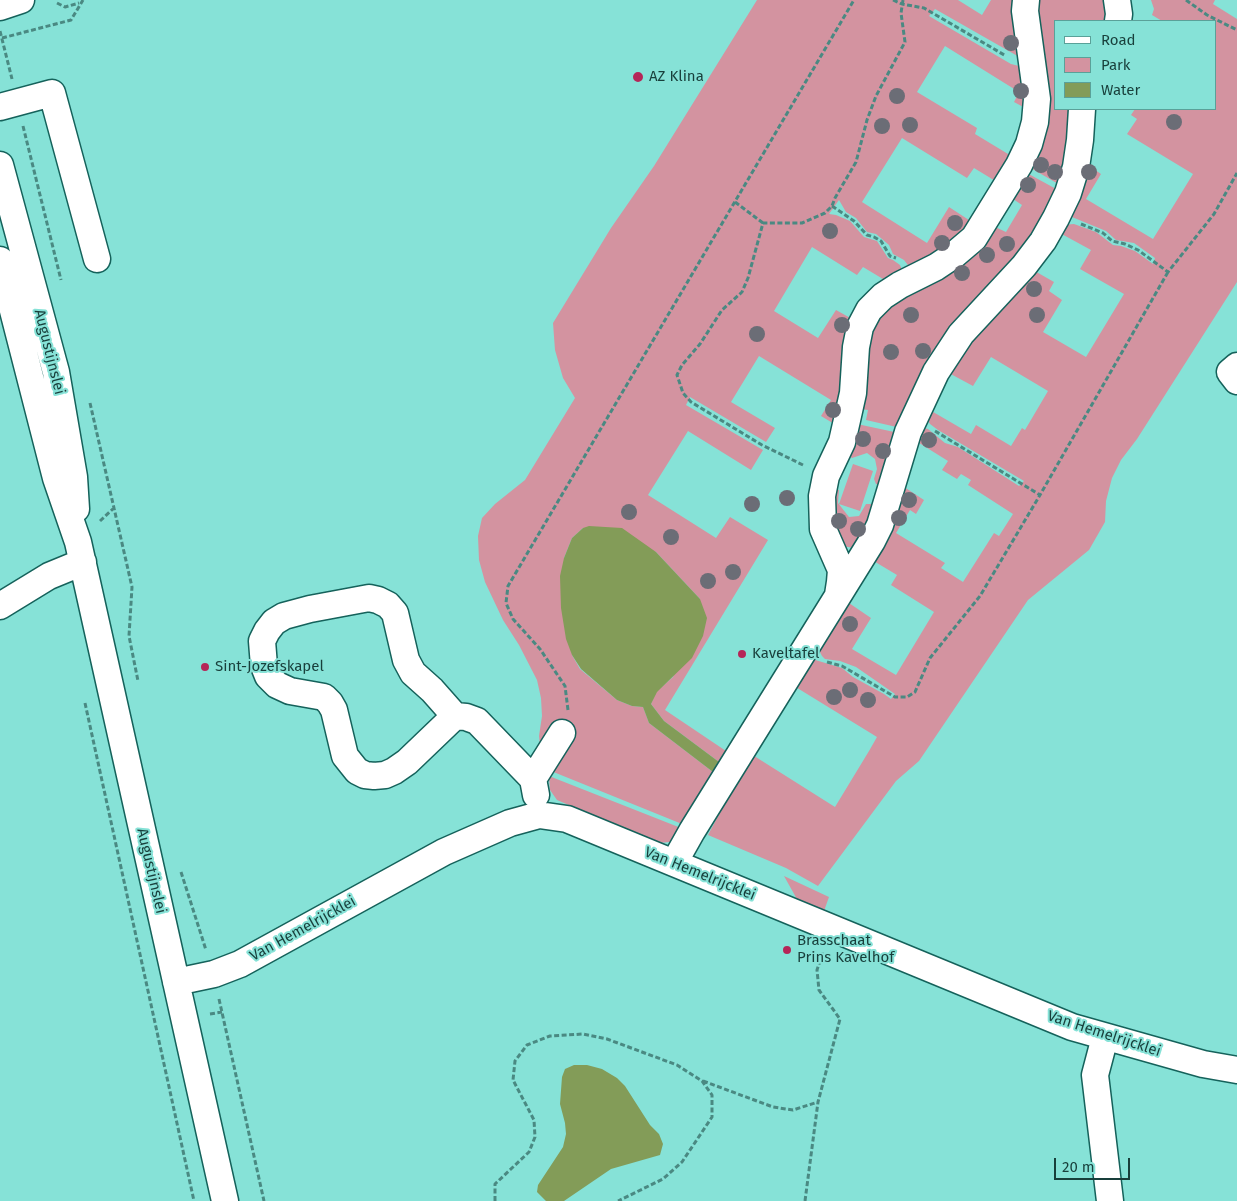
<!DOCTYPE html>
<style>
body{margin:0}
#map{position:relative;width:1237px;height:1201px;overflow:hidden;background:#86e2d7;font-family:"Fira Sans",sans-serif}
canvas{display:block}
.legend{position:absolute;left:1054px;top:20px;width:162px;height:90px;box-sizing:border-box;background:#86e2d7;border:1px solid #5aa199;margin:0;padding:6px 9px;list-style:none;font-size:15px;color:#183f3b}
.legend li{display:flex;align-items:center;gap:10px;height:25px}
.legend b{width:25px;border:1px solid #5aa199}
.scale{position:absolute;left:1054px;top:1158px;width:76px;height:22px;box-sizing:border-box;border:2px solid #183f3b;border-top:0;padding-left:6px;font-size:15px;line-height:18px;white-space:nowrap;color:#183f3b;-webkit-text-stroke:4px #86e2d7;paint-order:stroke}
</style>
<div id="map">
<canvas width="1237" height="1201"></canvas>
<ul class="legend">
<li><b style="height:6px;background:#fff"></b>Road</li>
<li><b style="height:14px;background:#d393a0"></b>Park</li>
<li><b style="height:14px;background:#839c58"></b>Water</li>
</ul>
<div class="scale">20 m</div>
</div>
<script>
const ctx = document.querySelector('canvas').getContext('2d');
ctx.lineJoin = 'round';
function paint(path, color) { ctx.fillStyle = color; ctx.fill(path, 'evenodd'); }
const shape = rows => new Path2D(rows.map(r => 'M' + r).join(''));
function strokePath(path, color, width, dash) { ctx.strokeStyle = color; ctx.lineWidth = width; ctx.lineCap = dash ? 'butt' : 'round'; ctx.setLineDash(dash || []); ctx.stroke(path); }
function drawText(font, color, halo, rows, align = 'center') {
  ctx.font = font + ' "Fira Sans",sans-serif'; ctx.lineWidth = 4; ctx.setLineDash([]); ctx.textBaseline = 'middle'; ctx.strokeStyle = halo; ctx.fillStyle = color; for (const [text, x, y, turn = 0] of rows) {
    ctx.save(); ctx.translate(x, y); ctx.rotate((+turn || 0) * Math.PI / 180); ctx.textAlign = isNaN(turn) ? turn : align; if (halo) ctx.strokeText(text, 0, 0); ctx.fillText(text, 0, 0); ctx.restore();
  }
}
paint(shape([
 [757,0,958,0,982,15,991,0,1016,0,1021,58,935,9,929,16,1011,64,1023,67,1027,109,1014,102,1019,92,945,46,917,92,977,128,975,134,1013,157,997,182,974,168,967,178,902,138,862,202,927,243,949,207,972,222,959,238,911,269,904,260,893,254,889,245,882,239,876,234,867,232,856,218,846,212,839,200,829,214,836,215,850,221,864,237,877,241,888,258,893,260,900,265,903,273,888,282,863,267,857,275,812,247,774,311,818,338,836,310,854,320,836,425,821,416,831,400,759,356,731,402,775,428,766,442,690,397,686,405,763,450,751,470,688,431,648,495,716,538,730,517,768,540,665,710,726,751,719,762,664,721,651,704,656,692,673,677,700,599,656,552,583,528,572,538,564,558,572,655,580,669,617,700,632,706,643,707,649,723,713,772,682,824,551,771,541,755,539,736,542,716,541,698,537,680,519,645,503,620,485,582,479,560,478,536,482,518,495,504,525,480,575,398,563,378,555,350,553,323,611,228,654,166],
 [1035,0,1109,0,1110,21,1056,21,1056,109,1073,109,1060,185,1029,167],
 [1151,0,1215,0,1213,4,1237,19,1237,282,1137,439,1121,460,1112,478,1106,501,1105,522,1089,550,1028,600,919,761,896,781,818,886,786,868,708,835,751,754,835,807,869,751,877,737,794,686,812,659,842,668,853,677,884,694,891,699,895,694,856,667,840,661,825,659,822,656,819,650,846,601,871,618,852,649,896,675,934,612,891,585,897,575,872,560,901,485,924,500,916,514,910,510,896,533,945,563,941,568,963,582,994,533,999,536,1013,514,968,485,971,480,961,474,957,479,942,470,948,461,916,441,924,428,928,429,945,443,958,447,1019,486,1024,481,938,430,930,424,925,416,928,409,971,434,976,425,1011,446,1022,428,1025,430,1048,391,991,357,973,386,947,372,965,345,1033,270,1054,282,1049,291,1062,300,1043,332,1086,357,1124,294,1080,269,1091,250,1058,232,1062,225,1074,224,1096,232,1113,245,1121,246,1135,251,1153,264,1155,258,1134,243,1116,240,1106,231,1067,215,1085,163,1101,174,1086,199,1153,239,1193,174,1127,134,1137,119,1131,115,1135,109,1216,109,1216,21,1162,21,1152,15,1154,9],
 [1025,172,1058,190,1050,209,901,428,866,420,868,410,860,409,866,343,881,311,993,226,1006,232,1022,205,1010,197],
 [857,424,899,433,879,485,876,484,874,479,877,469,875,459,867,453,852,458,848,455],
 [853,464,873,471,860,511,839,504],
 [833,488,839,490,838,503,849,517,859,516,866,504,871,504,876,508,854,548,842,546,836,539],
 [549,776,681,828,674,840,670,842,658,843,655,842,557,800,550,790],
 [784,876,829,897,824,911,798,901]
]), '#d393a0');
paint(shape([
 [589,526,622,528,656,552,700,599,707,618,703,636,692,658,657,692,651,704,664,721,719,762,713,772,649,723,643,707,632,706,617,700,581,669,572,655,566,639,561,608,560,576,564,558,572,538,583,528],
 [574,1065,587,1065,602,1069,617,1078,625,1086,650,1125,659,1134,663,1144,660,1155,611,1169,564,1201,546,1201,537,1192,538,1185,563,1147,566,1134,565,1123,560,1104,562,1077,565,1069]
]), '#839c58');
const minor = shape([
 [1117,0,1119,14,1118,21],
 [0,7,21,0],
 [0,107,52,93,97,259],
 [0,165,56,372,74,477,76,509],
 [0,260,56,478,78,542,225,1201],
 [1237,366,1230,372,1237,381],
 [838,595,840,582,841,570,823,529,822,496,826,476,842,442,847,420,853,393,856,347,860,327,869,310,883,296,900,285,936,267,954,255,974,238,1019,165,1029,144,1035,122,1037,99,1025,11,1026,0],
 [0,606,49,576,83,562],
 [455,716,407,762,394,771,385,775,374,776,365,775,357,771,345,756,334,710,330,703,324,697,290,691,277,685,268,676,264,666,262,641,267,631,274,622,284,616,310,609,369,598,378,600,388,605,395,613,406,660,413,673,432,690,455,716,466,717,477,721,533,779],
 [536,795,533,779,562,733],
 [674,863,692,831,872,541,880,525,908,432,936,372,961,334,1024,266,1043,241,1056,218,1068,193,1076,167,1080,140,1082,109],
 [176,982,214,974,240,964,444,852,510,823,539,815,567,819,1072,1027,1203,1064,1237,1070],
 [1105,1037,1095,1075,1110,1201]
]);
strokePath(minor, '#15625b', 29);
strokePath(shape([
 [893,0,902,4,924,8,1006,56],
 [1186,0,1207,15,1237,30],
 [57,3,65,7,79,3],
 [0,31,12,79],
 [2,38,71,20,83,0],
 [23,126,61,280],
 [735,202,763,223],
 [832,206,854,221,867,235,874,237,881,241,890,256,896,258],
 [1081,224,1103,233,1112,241,1125,244,1138,250,1168,272,1214,214,1237,173],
 [90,403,132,587,129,636,138,681],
 [935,431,1040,495,1168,272],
 [803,465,762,445,691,402,683,393,677,375,682,365,700,344,722,310,742,292,748,278,763,223,802,223,825,213,832,206,835,198,856,162,867,120,876,96,905,42,901,13,903,0],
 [100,521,115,507],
 [827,662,842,666,895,697,907,697,915,692,930,658,980,596,1040,495],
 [85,703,194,1201],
 [568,710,565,686,540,649,513,619,506,603,508,586,854,0],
 [181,872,206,950],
 [219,999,264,1201],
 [210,1014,222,1012],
 [703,1081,773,1107,793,1110,818,1102],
 [495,1201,495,1184,529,1152,535,1137,534,1120,513,1080,515,1061,527,1045,550,1036,583,1034,607,1039,677,1065,702,1081,712,1095,712,1117,682,1162,663,1179,618,1201],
 [805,1201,818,1102,840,1019,819,990,817,970,823,952]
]), '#4a8982', 3, [5, 2.5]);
strokePath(minor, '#fff', 26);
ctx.fillStyle = '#6b6d76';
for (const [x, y] of [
 [1011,43],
 [1021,91],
 [897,96],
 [1174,122],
 [910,125],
 [882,126],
 [1041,165],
 [1055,172],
 [1089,172],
 [1028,185],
 [955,223],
 [830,231],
 [942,243],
 [1007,244],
 [987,255],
 [962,273],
 [1034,289],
 [911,315],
 [1037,315],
 [842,325],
 [757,334],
 [923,351],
 [891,352],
 [833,410],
 [863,439],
 [929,440],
 [883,451],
 [787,498],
 [909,500],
 [752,504],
 [629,512],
 [899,518],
 [839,521],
 [858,529],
 [671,537],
 [733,572],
 [708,581],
 [850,624],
 [850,690],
 [834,697],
 [868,700]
]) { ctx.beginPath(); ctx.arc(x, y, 8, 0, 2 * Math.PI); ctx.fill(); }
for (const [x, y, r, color] of [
 [638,77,6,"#b52658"],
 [742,654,5,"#b52658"],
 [205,667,5,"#b52658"],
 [787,950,5,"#b52658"]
]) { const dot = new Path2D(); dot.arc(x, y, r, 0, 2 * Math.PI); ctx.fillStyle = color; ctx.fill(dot); strokePath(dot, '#86e2d7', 2); }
drawText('15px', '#183f3b', '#86e2d7', [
 ["AZ Klina",649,77],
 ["Kaveltafel",752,654],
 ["Sint-Jozefskapel",215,667],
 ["Brasschaat",797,941],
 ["Prins Kavelhof",797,958]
], 'left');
drawText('15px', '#183f3b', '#86e2d7', [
 ["Augustijnslei",49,352,76],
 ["Augustijnslei",151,871,77],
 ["Van Hemelrijcklei",700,874,22],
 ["Van Hemelrijcklei",303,929,-29],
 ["Van Hemelrijcklei",1104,1034,18]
]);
</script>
